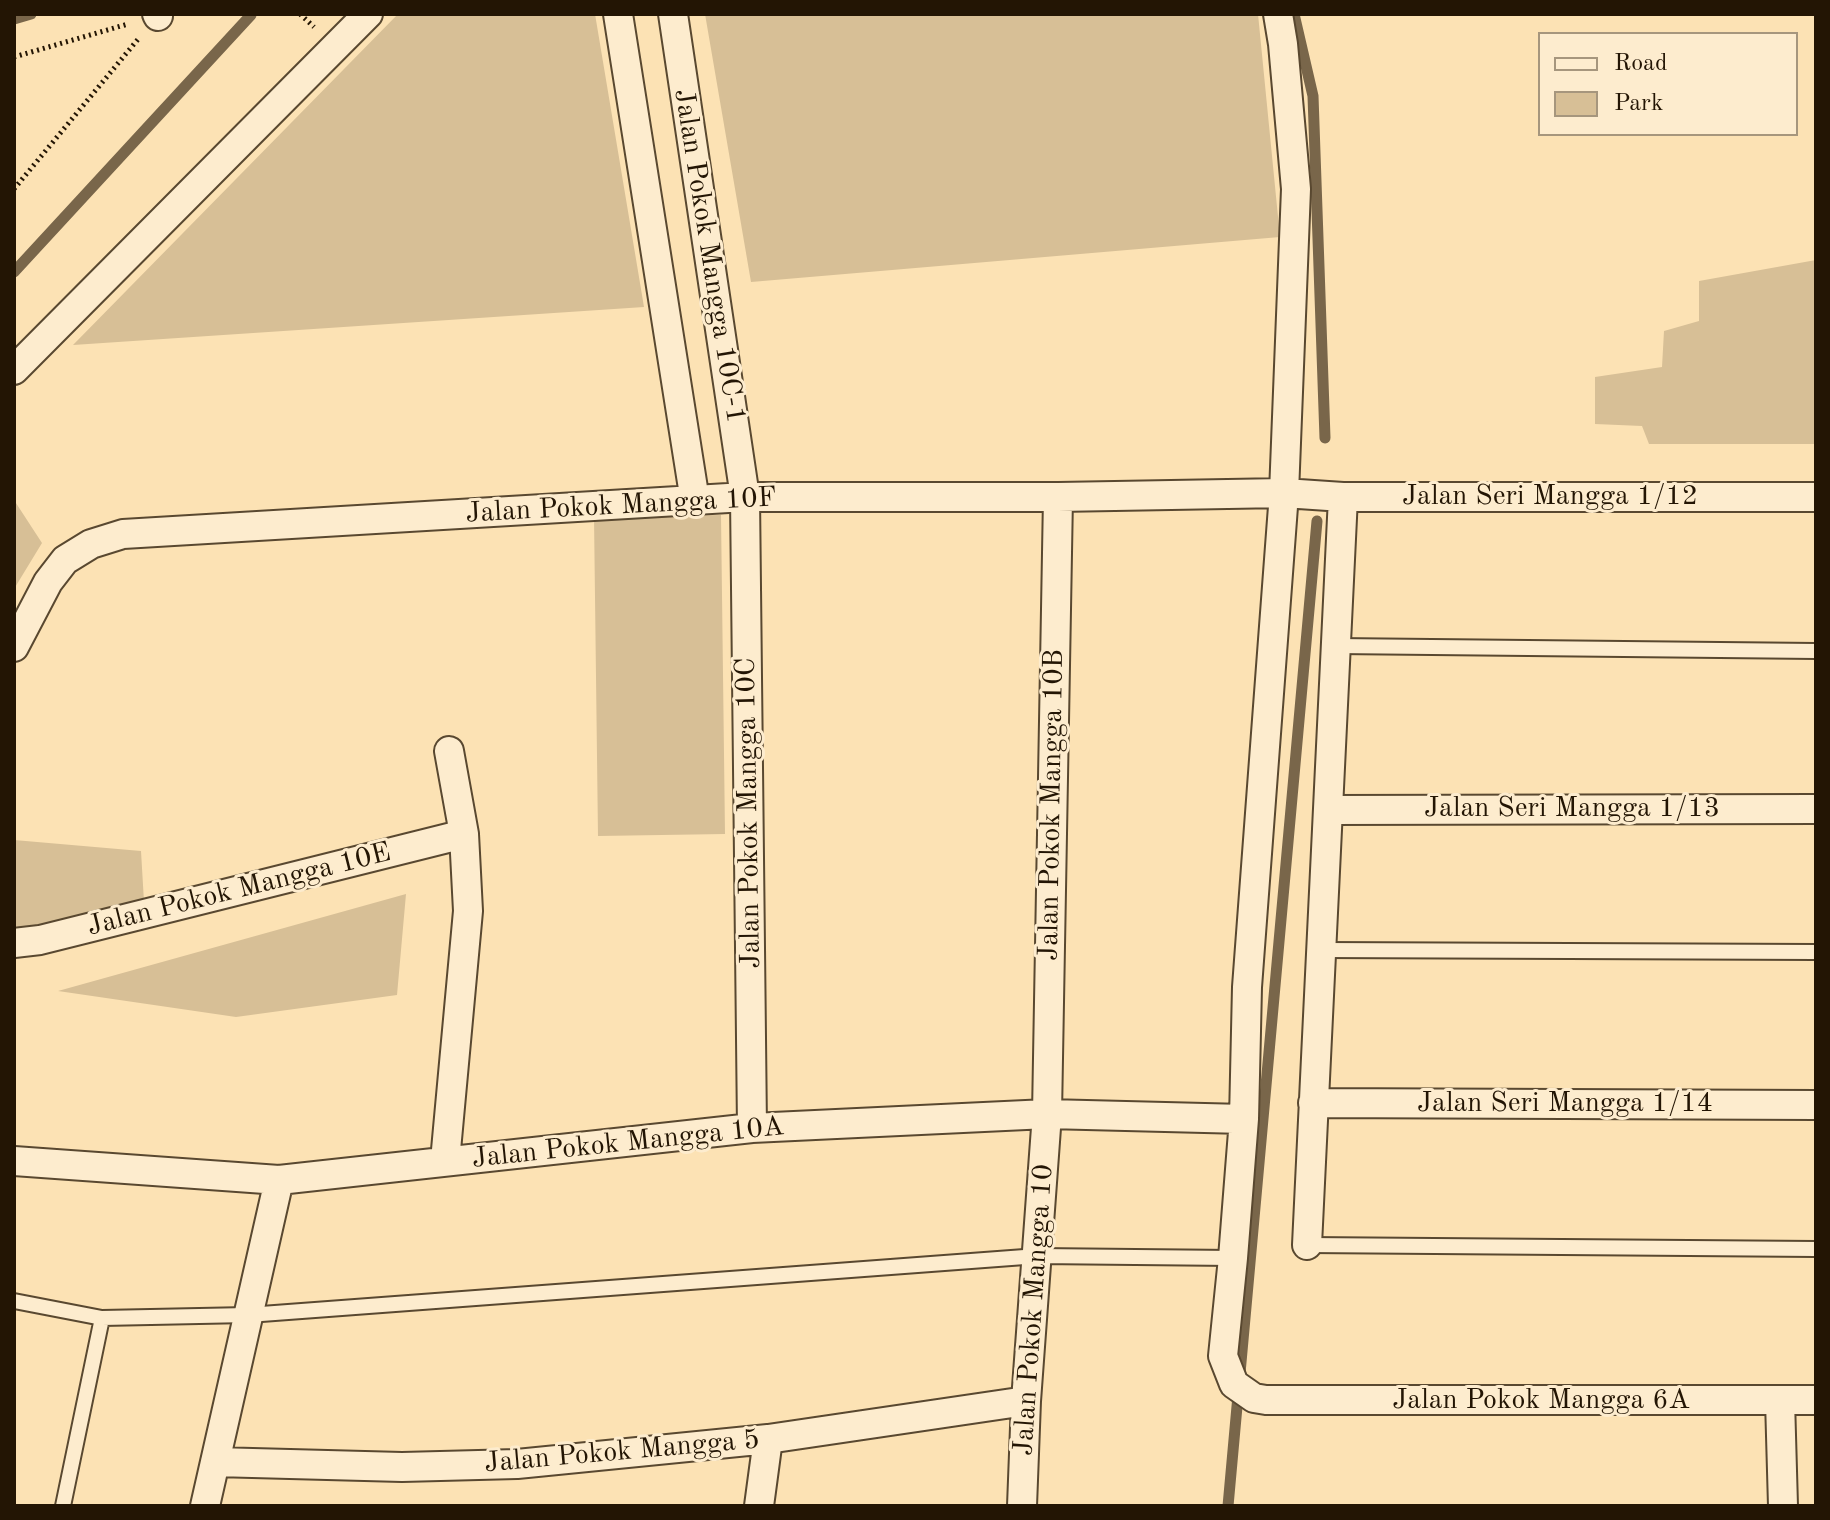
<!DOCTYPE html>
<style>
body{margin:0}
#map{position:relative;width:1830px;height:1520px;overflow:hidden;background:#fce2b4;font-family:"Old Standard TT",serif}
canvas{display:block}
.frame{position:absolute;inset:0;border:16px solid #231504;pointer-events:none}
.legend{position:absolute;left:1538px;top:32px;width:260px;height:104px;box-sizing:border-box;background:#fdecce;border:2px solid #a6967d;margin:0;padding:10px 14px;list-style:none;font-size:24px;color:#231504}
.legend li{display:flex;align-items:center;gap:16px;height:40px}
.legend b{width:40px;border:2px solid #a6967d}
</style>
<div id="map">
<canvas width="1830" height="1520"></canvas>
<div class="frame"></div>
<ul class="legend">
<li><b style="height:10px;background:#fdecce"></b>Road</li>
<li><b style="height:22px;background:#d7bf96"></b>Park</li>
</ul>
</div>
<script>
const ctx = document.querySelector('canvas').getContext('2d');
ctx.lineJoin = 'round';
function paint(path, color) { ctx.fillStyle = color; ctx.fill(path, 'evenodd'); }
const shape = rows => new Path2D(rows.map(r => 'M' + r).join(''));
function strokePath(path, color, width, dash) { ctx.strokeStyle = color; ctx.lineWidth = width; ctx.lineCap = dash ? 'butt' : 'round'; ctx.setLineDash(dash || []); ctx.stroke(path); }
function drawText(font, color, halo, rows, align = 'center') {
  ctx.font = font + ' "Old Standard TT",serif'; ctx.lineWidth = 6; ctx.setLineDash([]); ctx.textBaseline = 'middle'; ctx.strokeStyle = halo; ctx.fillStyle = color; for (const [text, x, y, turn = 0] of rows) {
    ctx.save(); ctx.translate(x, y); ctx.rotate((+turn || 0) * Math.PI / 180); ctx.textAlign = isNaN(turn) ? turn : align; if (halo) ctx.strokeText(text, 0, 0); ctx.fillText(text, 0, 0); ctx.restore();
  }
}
paint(shape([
 [398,14,595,14,644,307,73,345],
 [705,14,1258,14,1280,237,751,282],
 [1816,260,1816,444,1649,444,1642,426,1595,424,1595,377,1662,367,1664,331,1699,321,1699,281],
 [14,500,42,543,14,589],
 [721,515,725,834,598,836,594,517],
 [14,840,141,851,144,902,14,937],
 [406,894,397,995,236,1017,58,991]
]), '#d7bf96');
strokePath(shape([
 [1294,14,1313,96,1325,438],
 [14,19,31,14],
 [14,272,251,15],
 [1228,1506,1317,521]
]), '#79664a', 11);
const lane = shape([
 [1336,646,1816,651],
 [1321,950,1816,952],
 [1307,1245,1816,1249],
 [14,1301,102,1318,248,1315,1038,1256,1233,1258],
 [63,1506,102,1318]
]);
const street = shape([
 [157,14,158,16],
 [618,14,695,501],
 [673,14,745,497,752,1128],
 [1278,14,1283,44,1296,189,1284,493,1247,987,1244,1119,1233,1258,1223,1356,1234,1384,1254,1398,1266,1400,1816,1400],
 [14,370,368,14],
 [14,647,48,582,65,560,91,544,123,534,745,497,1058,497,1284,493,1343,497,1816,497],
 [1328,810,1816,809],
 [14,943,40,940,464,834],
 [1313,1103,1816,1105],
 [14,1161,279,1180,752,1128,1047,1114,1244,1119],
 [445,1161,468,911,464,834,449,751],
 [1307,1245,1343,497],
 [1780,1400,1783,1506],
 [215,1462,402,1467,517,1464,768,1439,1026,1401],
 [205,1506,279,1180],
 [759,1506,768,1439],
 [1022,1506,1026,1401,1047,1114,1058,497]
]);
strokePath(lane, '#594830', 18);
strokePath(street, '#594830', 32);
strokePath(shape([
 [300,14,314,27],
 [14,57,128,24],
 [14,189,139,38]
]), '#231504', 5, [2, 4]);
strokePath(lane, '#fdecce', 14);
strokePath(street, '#fdecce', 28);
drawText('28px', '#231504', '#fdecce', [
 ["Jalan Pokok Mangga 10C-1",709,256,81],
 ["Jalan Seri Mangga 1/12",1550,497],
 ["Jalan Pokok Mangga 10F",621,506,-3],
 ["Jalan Pokok Mangga 10B",1052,805,-89],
 ["Jalan Seri Mangga 1/13",1572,809],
 ["Jalan Pokok Mangga 10C",749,813,-91],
 ["Jalan Pokok Mangga 10E",239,890,-14],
 ["Jalan Seri Mangga 1/14",1565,1104],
 ["Jalan Pokok Mangga 10A",628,1143,-6],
 ["Jalan Pokok Mangga 10",1034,1310,-86],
 ["Jalan Pokok Mangga 6A",1541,1401],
 ["Jalan Pokok Mangga 5",622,1452,-5]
]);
</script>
